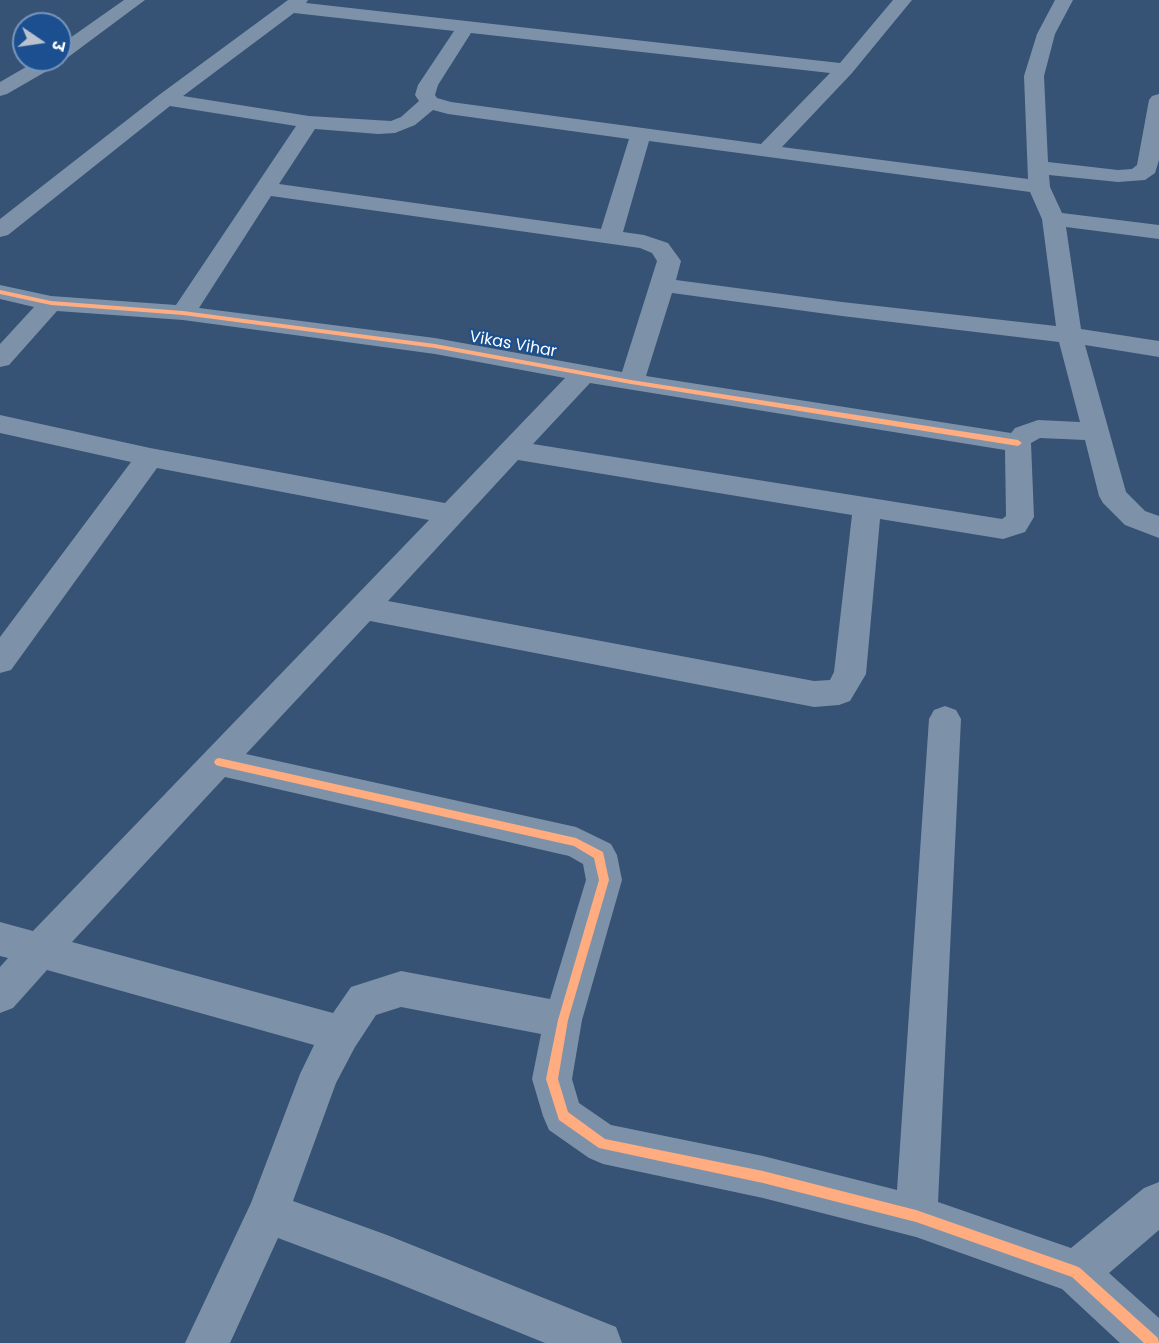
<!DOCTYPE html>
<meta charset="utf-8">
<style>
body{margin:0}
#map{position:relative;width:1159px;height:1343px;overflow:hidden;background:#365274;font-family:Poppins,"Noto Sans Devanagari",sans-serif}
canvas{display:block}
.north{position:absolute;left:12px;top:12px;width:60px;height:60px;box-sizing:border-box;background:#1b4f8f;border:2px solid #7695bc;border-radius:50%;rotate:103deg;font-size:16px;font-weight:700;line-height:24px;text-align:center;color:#fff}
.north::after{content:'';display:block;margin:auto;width:21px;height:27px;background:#b9c2ce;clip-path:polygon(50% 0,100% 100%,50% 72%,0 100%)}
</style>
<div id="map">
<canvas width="1159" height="1343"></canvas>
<div class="north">उ</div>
</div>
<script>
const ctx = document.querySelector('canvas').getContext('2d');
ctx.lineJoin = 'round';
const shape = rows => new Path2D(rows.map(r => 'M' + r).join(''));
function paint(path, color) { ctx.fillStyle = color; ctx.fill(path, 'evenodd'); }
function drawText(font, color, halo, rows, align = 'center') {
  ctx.font = font + ' Poppins,sans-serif'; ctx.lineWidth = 4.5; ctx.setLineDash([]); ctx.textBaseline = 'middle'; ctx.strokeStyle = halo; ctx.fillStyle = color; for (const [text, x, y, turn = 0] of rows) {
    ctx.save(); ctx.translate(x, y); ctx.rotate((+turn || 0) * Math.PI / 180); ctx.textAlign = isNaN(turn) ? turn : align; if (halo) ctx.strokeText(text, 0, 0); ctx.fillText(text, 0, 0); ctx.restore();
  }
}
paint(shape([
 [124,0,145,0,67,58,61,59,59,64,7,94,0,96,0,82,38,60,60,60,60,45,124,0],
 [288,0,308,0,306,3,840,63,893,0,912,0,852,73,782,147,1028,179,1024,76,1037,34,1055,0,1073,0,1055,34,1044,76,1048,162,1118,170,1132,169,1137,165,1149,100,1152,96,1159,94,1159,160,1155,173,1145,180,1118,182,1049,175,1050,187,1062,213,1159,225,1159,239,1066,227,1081,329,1159,341,1159,357,1085,345,1126,492,1145,511,1159,516,1159,538,1125,525,1103,503,1099,496,1085,440,1040,438,1031,443,1034,517,1025,532,1003,539,880,519,866,674,850,701,839,705,814,707,370,621,246,754,576,827,611,844,617,855,622,880,582,1020,572,1079,579,1103,611,1125,763,1156,897,1190,929,719,934,710,945,706,956,710,961,719,938,1202,1071,1248,1144,1188,1159,1182,1159,1230,1109,1273,1159,1318,1159,1343,1120,1343,1062,1289,916,1237,763,1198,603,1164,589,1158,549,1130,543,1116,532,1079,541,1034,401,1007,376,1015,355,1047,336,1083,293,1201,387,1235,616,1327,622,1343,545,1343,387,1279,278,1238,230,1343,185,1343,251,1203,300,1074,314,1045,47,970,13,1008,0,1013,0,967,8,958,0,956,0,922,33,931,429,520,157,468,11,670,0,673,0,637,131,462,0,433,0,415,150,448,445,503,565,378,435,354,183,320,57,311,9,365,0,367,0,344,34,307,0,299,0,285,51,296,176,305,296,126,170,106,8,235,0,237,0,219,159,95,288,0],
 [294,13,454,31,418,85,415,95,419,101,401,117,391,121,309,116,183,96,294,13],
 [471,33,830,73,761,144,451,102,437,98,435,95,438,85,471,33],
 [433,110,448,114,629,139,601,229,279,184,315,129,378,134,395,133,415,125,433,110],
 [649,141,1030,192,1042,219,1056,326,842,302,676,280,681,261,668,243,644,235,623,232,649,141],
 [271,196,640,248,652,253,657,261,622,372,435,338,199,308,271,196],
 [672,293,842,316,1059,342,1080,422,1038,420,1015,428,1011,433,646,376,672,293],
 [590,383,1005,450,1006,516,1002,519,533,444,590,383],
 [518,460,852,515,834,672,830,680,814,681,388,601,518,460],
 [225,777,569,856,583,864,586,880,550,999,401,971,351,987,333,1013,72,942,225,777]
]), '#7d92a8');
paint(shape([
 [0,290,51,301,183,311,435,344,631,380,1018,440,1022,443,1018,446,631,384,435,348,183,315,51,305,0,294,0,290],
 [219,758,576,838,603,852,609,880,568,1020,558,1079,568,1112,605,1139,763,1171,916,1210,1076,1266,1080,1268,1158,1338,1159,1343,1144,1343,1072,1277,916,1222,763,1183,599,1148,559,1120,546,1079,558,1020,599,880,594,858,574,846,219,766,216,765,214,762,216,759,219,758]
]), '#ffac80');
drawText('16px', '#fff', '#1b4f8f', [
 ["Vikas Vihar",513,345,10]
]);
</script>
